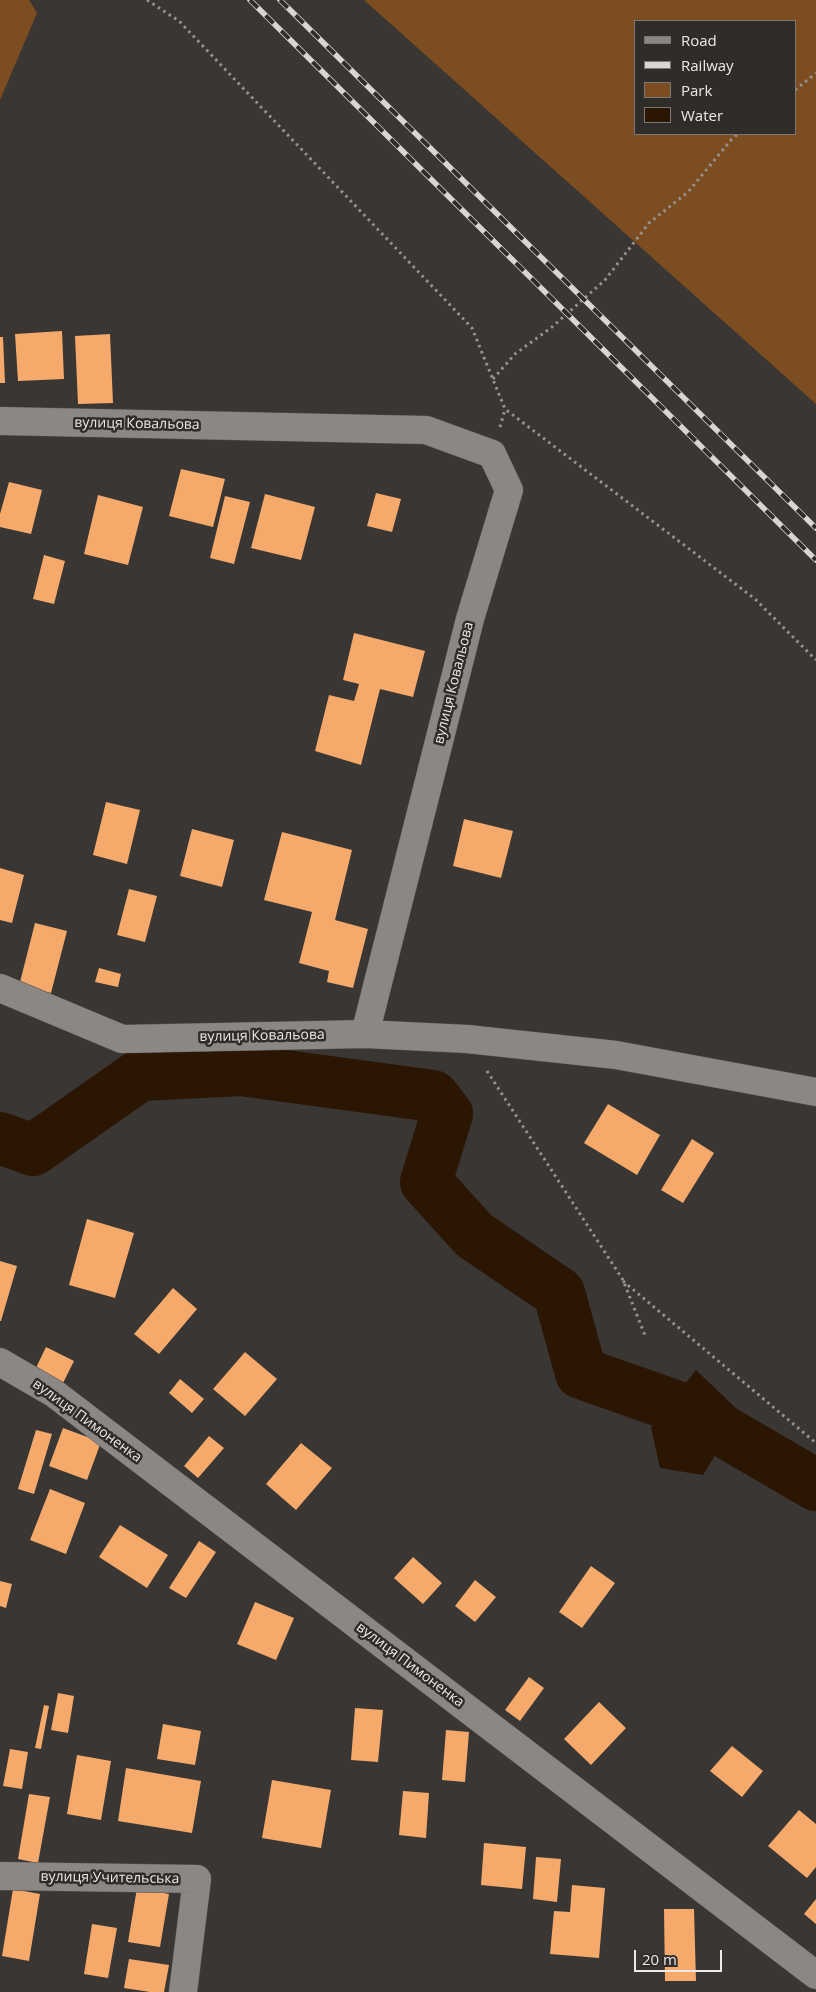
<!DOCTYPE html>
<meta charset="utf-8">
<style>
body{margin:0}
#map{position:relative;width:816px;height:1992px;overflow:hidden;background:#393633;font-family:"Open Sans",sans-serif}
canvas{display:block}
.legend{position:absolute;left:634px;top:20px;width:162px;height:115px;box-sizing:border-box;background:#2f2c29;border:1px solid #7b7875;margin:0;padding:6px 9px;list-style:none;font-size:15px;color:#ece9e8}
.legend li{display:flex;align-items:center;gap:10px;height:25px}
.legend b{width:25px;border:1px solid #7b7875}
.scale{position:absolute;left:634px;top:1950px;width:88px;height:22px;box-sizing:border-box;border:2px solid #ece9e8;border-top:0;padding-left:6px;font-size:15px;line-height:18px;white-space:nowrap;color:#ece9e8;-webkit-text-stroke:4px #2f2c29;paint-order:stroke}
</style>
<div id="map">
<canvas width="816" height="1992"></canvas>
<ul class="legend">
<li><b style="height:6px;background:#8b8784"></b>Road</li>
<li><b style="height:6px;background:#d8d5d3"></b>Railway</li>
<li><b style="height:14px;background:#7d4d22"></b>Park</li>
<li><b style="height:14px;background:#2b1503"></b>Water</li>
</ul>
<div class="scale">20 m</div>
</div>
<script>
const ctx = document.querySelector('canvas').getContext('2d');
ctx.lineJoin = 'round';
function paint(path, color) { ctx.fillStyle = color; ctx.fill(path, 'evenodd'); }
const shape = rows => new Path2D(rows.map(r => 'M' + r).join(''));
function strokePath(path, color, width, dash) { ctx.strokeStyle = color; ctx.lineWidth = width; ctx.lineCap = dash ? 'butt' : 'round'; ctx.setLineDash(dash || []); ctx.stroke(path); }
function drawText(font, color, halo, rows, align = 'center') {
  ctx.font = font + ' "Open Sans",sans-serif'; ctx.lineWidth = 5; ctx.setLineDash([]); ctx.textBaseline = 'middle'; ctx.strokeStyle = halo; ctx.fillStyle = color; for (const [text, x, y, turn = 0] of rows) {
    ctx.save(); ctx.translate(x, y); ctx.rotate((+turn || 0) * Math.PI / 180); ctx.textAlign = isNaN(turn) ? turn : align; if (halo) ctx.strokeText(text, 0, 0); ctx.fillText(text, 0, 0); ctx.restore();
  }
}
paint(shape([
 [0,0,29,0,37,13,0,100],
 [364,0,816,0,816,404],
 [635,21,795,21,795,134,635,134]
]), '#7d4d22');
paint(shape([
 [696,1370,741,1413,703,1475,660,1468,651,1427]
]), '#2b1503');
strokePath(shape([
 [0,1138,33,1150,140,1075,241,1070,433,1096,447,1114,426,1182,474,1235,559,1293,581,1373,689,1411,816,1485]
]), '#2b1503', 52);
paint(shape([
 [62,331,64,379,18,381,15,334],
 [110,334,113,403,78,404,75,336],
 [0,337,3,337,5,383,0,383],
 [181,469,225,479,213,527,169,516],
 [9,482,42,490,31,534,0,527,0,514],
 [376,493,401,499,392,532,367,526],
 [265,494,315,507,301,560,251,548],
 [98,495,143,507,128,565,84,554],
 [225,496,250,502,234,564,210,558],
 [44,555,65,561,54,604,33,599],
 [354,633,425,651,413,697,380,689,361,765,315,751,329,695,354,701,359,684,343,680],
 [106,802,140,810,127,864,93,855],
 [464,819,513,831,501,878,453,866],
 [192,829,234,840,222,887,180,876],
 [282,832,352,850,335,920,368,929,353,988,327,982,329,971,299,963,312,912,264,900],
 [0,868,24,875,12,923,0,920],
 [129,889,157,896,145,942,117,935],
 [35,923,67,931,51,993,19,986],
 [99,968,121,974,118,987,95,982],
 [608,1104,660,1135,637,1175,584,1143],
 [692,1139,714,1153,683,1203,661,1190],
 [87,1219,134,1233,115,1298,69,1285],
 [0,1261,17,1266,1,1321,0,1321],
 [173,1288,197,1309,159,1354,134,1334],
 [46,1347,74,1361,62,1385,34,1372],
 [245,1352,277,1379,245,1416,213,1389],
 [180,1379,204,1399,192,1413,169,1393],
 [63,1428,101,1442,87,1480,49,1466],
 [36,1430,52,1434,34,1494,18,1489],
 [209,1436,224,1448,198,1478,184,1466],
 [301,1443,332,1468,296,1510,266,1484],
 [50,1489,85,1503,66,1554,30,1540],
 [120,1525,168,1555,147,1588,99,1557],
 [199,1541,216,1552,186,1598,169,1588],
 [413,1557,442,1583,423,1604,394,1578],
 [591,1566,615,1583,582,1628,559,1612],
 [475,1580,496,1597,475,1622,455,1606],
 [0,1581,12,1584,6,1608,0,1606],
 [255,1602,294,1618,276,1660,237,1644],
 [529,1677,544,1688,520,1721,505,1710],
 [58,1693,74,1696,68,1733,51,1730],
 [599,1702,626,1728,591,1765,564,1739],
 [44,1705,49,1706,41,1749,35,1748],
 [355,1708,383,1710,378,1762,351,1760],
 [163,1724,201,1731,195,1765,157,1759],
 [446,1730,469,1732,465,1782,442,1780],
 [732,1746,763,1771,742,1797,710,1771],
 [10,1749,28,1752,22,1789,3,1786],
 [77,1755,111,1761,101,1820,67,1814],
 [126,1768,201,1781,192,1833,118,1821],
 [272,1780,331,1790,321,1848,262,1838],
 [403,1791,429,1793,426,1838,399,1835],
 [29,1794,50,1797,38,1863,18,1859],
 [799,1810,816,1824,816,1867,807,1878,768,1846],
 [484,1843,526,1847,522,1889,481,1885],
 [536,1857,561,1859,557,1902,533,1899],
 [572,1885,605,1888,599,1958,550,1954,554,1911,570,1912],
 [137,1888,169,1894,160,1947,128,1942],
 [13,1889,40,1894,29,1961,2,1956],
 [816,1899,816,1924,804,1914],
 [664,1909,694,1909,696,1981,665,1981],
 [92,1924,117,1928,108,1978,84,1974],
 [129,1959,169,1965,164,1992,150,1992,124,1988]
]), '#f5aa6c');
const minor = shape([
 [0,421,426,430,492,454,509,490,470,619,365,1034],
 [0,988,122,1039,365,1034,467,1039,616,1055,816,1092],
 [0,1362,55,1394,816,1975],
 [0,1876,197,1879,183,1992]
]);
strokePath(minor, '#555250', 29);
strokePath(shape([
 [147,0,179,21,472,328,505,409,755,599,816,660],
 [795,90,816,73],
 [493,379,515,354,552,327,605,280,649,223,688,192,731,140,738,134],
 [500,427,505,409],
 [487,1071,623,1280,646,1338],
 [623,1281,816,1443]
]), '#969391', 3, [2.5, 4]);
strokePath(minor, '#8b8784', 28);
const rail = shape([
 [250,0,816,560],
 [280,0,816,528]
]);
strokePath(rail, '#d8d5d3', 5.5);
strokePath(rail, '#2f2c29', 4, [11]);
drawText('14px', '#ece9e8', '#2f2c29', [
 ["вулиця Ковальова",137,424,1],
 ["вулиця Ковальова",454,683,-76],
 ["вулиця Ковальова",262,1036,-1],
 ["вулиця Пимоненка",87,1421,36],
 ["вулиця Пимоненка",410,1665,37],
 ["вулиця Учительська",110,1878,1]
]);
</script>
